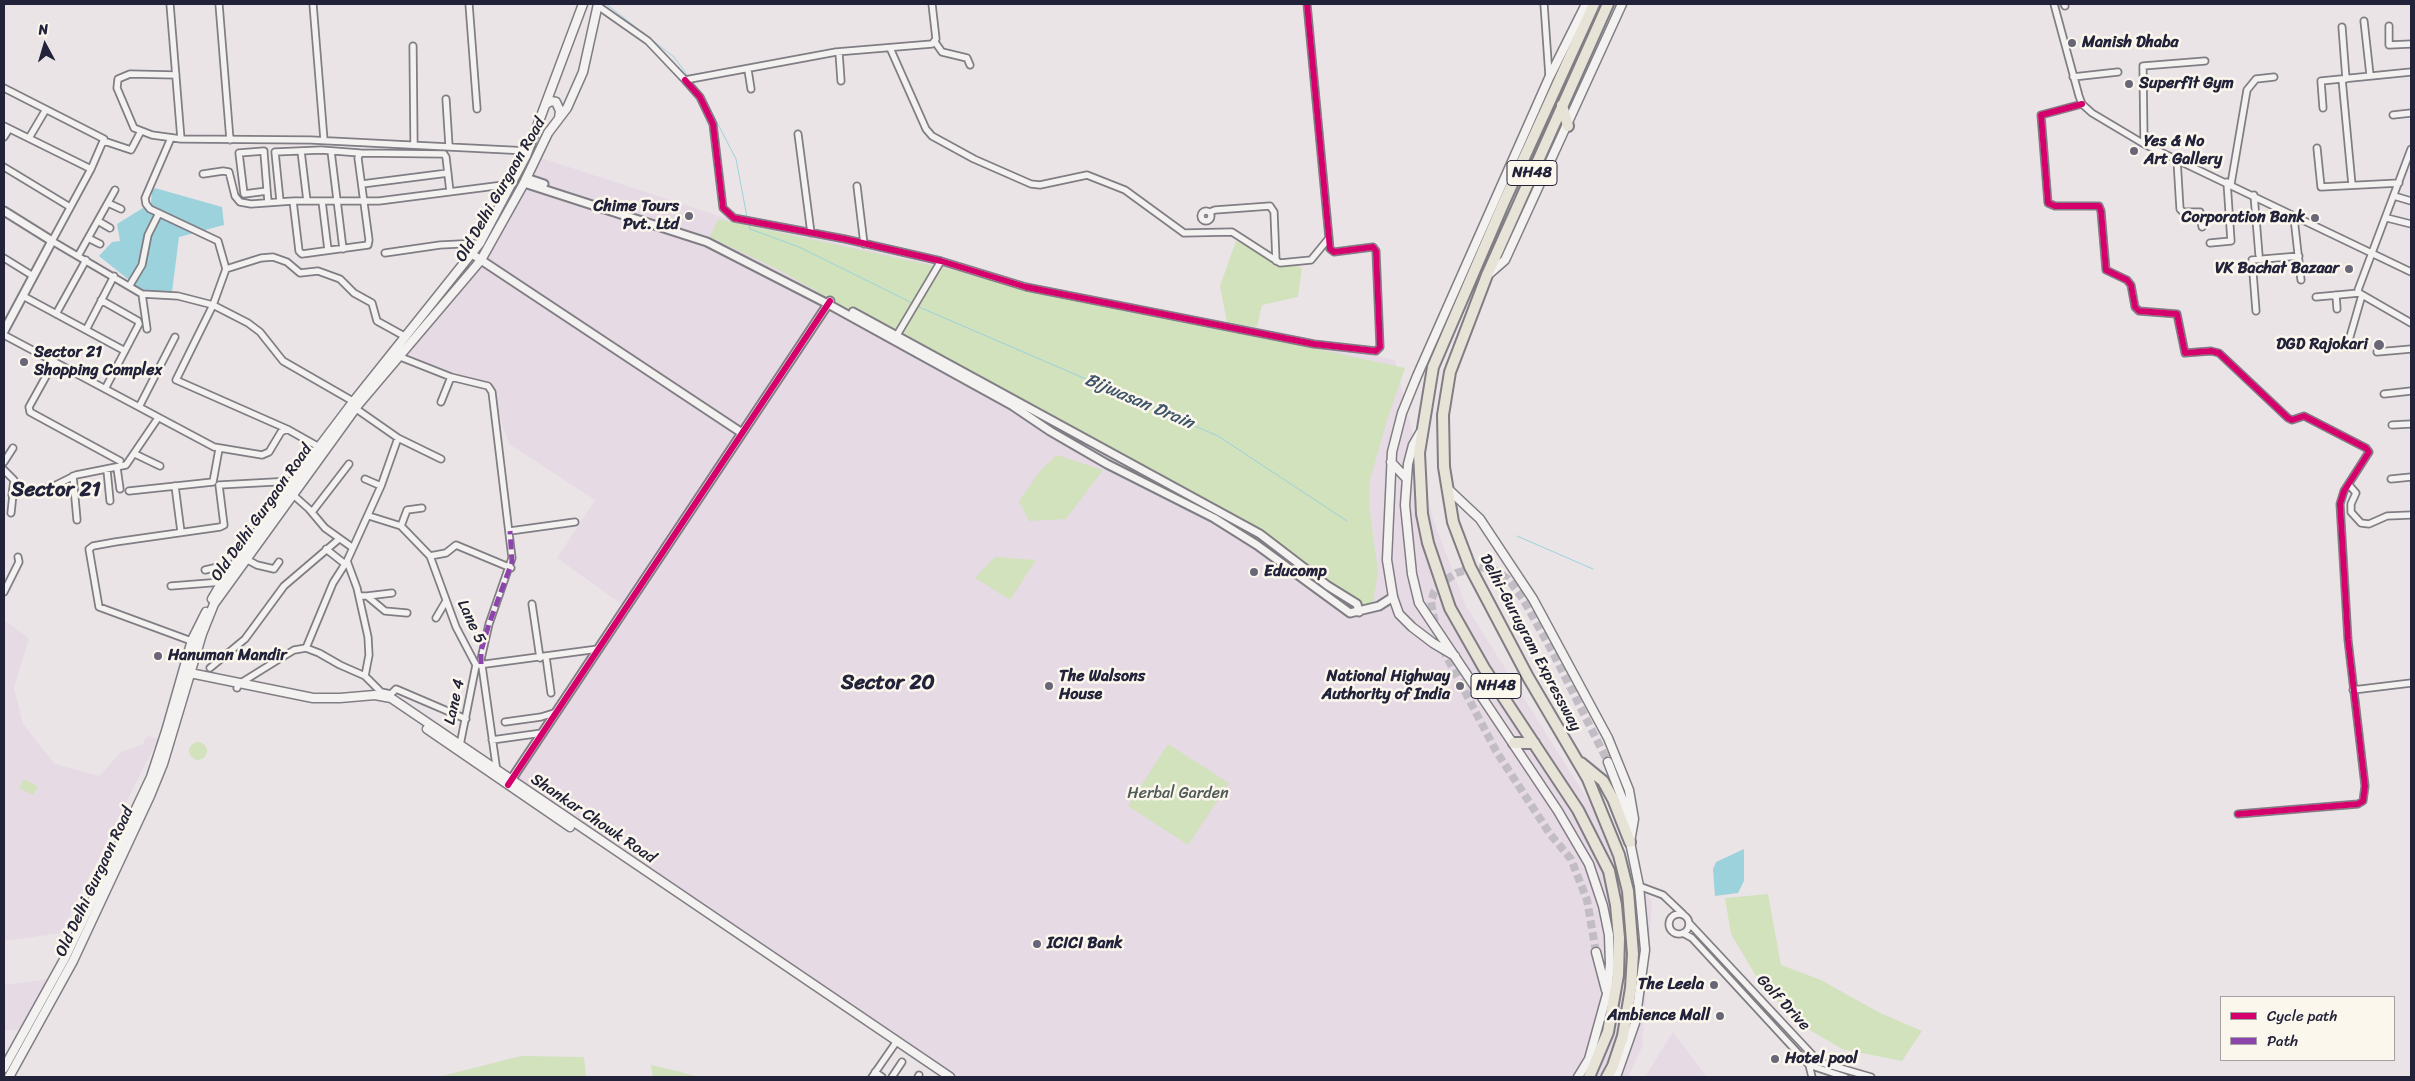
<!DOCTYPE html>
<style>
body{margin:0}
#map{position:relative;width:2415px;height:1081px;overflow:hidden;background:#eae4e7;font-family:Sriracha,sans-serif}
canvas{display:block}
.frame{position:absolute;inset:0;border:5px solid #22223b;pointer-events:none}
.legend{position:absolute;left:2220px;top:996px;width:175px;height:65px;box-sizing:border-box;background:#fbf7ec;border:1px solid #a4a2a5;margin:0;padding:6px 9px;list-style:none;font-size:15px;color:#22223b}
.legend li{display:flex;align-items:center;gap:10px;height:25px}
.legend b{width:25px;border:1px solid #a4a2a5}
.north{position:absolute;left:20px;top:20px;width:50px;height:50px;-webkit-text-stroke:4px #fbf7ec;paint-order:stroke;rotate:354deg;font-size:14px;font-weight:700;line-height:20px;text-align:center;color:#22223b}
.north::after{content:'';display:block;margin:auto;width:18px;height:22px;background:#22223b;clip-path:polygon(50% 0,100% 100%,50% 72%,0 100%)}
</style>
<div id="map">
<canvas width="2415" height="1081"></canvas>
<div class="frame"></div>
<ul class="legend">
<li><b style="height:6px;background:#d6006c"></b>Cycle path</li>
<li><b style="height:6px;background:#8e44ad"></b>Path</li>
</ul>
<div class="north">N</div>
</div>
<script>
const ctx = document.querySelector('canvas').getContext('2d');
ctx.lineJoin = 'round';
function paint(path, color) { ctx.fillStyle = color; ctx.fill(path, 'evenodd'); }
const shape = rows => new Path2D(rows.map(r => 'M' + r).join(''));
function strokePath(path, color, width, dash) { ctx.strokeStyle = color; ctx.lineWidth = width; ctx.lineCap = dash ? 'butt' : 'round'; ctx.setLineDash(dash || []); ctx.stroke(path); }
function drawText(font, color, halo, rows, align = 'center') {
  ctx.font = font + ' Sriracha,sans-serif'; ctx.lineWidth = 5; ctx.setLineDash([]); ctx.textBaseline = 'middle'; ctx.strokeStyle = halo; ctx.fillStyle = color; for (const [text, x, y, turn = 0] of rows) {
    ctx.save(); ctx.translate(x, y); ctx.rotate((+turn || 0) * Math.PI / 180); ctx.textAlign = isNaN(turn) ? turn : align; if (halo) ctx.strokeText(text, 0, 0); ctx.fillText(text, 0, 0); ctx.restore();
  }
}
paint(shape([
 [532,155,722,217,927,263,1395,360,1433,519,1466,606,1652,902,1642,1047,1628,1077,954,1077,512,782,631,611,557,558,595,500,509,444,490,388,397,350,482,243],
 [4,620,29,638,14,688,23,724,55,764,99,776,121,752,142,745,147,736,158,739,61,933,4,941],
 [49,979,24,1029,4,1031,4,985],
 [1673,1032,1707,1077,1645,1077]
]), '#e6dae5');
paint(shape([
 [718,219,1405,368,1387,420,1370,480,1369,505,1378,572,1373,602,1361,610,1246,528,1163,487,781,271,710,237],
 [1236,241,1302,268,1298,297,1262,305,1257,327,1227,323,1220,286],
 [1057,455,1103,470,1066,519,1029,521,1019,501,1040,471],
 [995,557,1036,560,1010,600,975,578],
 '189 751a9 9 0 1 1 18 0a9 9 0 1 1-18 0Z',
 [1168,744,1229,783,1188,845,1128,806],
 [24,779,38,786,33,795,19,788],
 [1768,894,1781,965,1821,980,1880,1013,1922,1031,1902,1061,1842,1049,1798,1023,1759,981,1731,934,1725,898],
 [521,1056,584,1057,586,1077,438,1077],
 [651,1065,677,1071,698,1077,653,1077]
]), '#d1e2bd');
paint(shape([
 [155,188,222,207,224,225,179,237,172,292,144,292,99,256,112,242,120,241,117,224,151,203,152,191],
 [1744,849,1744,881,1738,893,1715,896,1713,869,1716,862]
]), '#9cd2dc');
strokePath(shape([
 [606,4,674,57,688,76],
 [692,82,705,99,736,159,747,217],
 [749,225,750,229,799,247,912,303],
 [919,307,1218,436,1347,521],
 [1517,536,1593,569]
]), '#9cd2dc', 1);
strokePath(shape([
 [1596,952,1587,900,1571,859,1550,834,1496,751,1438,640,1431,602,1434,592,1442,583,1456,573,1478,567,1493,569,1508,579,1523,599,1553,653,1608,762]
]), '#c2bdc5', 8, [8, 4]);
const minor = shape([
 [170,4,181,139],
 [219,4,230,140],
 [313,4,324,140],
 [469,4,477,109],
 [1544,4,1549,76],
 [2054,4,2079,96,2082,104,2092,113,2144,144,2411,272],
 [2064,4,2065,6],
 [598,6,648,41,685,80,836,52,932,44,936,39,932,4],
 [2364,21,2370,75],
 [2389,26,2389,45,2411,44],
 [2342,27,2346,79],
 [935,42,942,52,967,58,970,65],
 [413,46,414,144],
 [890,48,926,129,932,136,974,159,1031,184,1040,185,1087,175,1125,190,1184,233,1232,232,1280,263,1311,260,1329,238],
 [839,52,841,81],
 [748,70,751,89],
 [176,75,130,74,118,79,117,88,134,128,152,135,181,139,311,140,528,151],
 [2073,77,2118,72],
 [2342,79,2352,185],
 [685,80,700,97,713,124,723,208,734,218,845,239,941,261,1026,287,1314,344,1376,351,1380,347,1376,251,1373,247,1334,252,1330,249,1307,4],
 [4,88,104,139,91,169,52,241,142,294,178,296,213,305,248,323,260,332,283,361,356,403],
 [446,99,449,146],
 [2082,104,2041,115,2048,203,2055,206,2099,206,2101,211,2106,270,2127,280,2131,285,2135,307,2139,311,2177,314,2185,353,2211,351,2219,353,2288,418,2292,420,2304,416,2366,448,2369,452,2344,491,2340,504,2348,640,2365,786,2363,801,2358,804,2238,814],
 [2323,108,2321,81,2411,72],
 [2393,115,2411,113],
 [4,126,91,169],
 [798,134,811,233],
 [4,137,9,129],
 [29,138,45,111],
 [171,138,145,198,146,204,150,209,218,241,226,269,213,305,176,380,287,429],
 [104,141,131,150,141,131],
 [2144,144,2143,66,2205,61],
 [2317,148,2321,187,2399,183],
 [2411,149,2358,290,2359,293,2411,323],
 [301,151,307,201],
 [331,151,343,249],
 [2177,160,2180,209,2183,212,2200,212,2202,227],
 [4,167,70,207],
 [203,174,223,171,229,172,235,196,240,202,251,204,293,201,379,201,511,184],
 [362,184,448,173],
 [2231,184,2247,90,2256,79,2274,77],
 [857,186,864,244],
 [267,191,244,194,239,153,264,151,264,153,268,202],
 [2254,195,2259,255],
 [2394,196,2411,201],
 [280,201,275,152,321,150,360,153],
 [293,201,299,251,302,254,368,245,369,240,358,158,360,153,444,154,446,157,450,192],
 [322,201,328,250],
 [108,203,121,209],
 '1201 216a5 5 0 1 1 10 0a5 5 0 1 1-10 0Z',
 [1210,212,1215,210,1270,206,1274,212,1276,261],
 [2294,218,2301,280],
 [2387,218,2411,224],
 [98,221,110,228],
 [88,238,100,244],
 [2210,243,2231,241,2227,182],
 [385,253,440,245,480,243],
 [78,256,115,190],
 [4,258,33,276],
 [226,269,261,258,273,257,287,262,300,273,318,271,340,279,354,293,372,303,377,321,406,337],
 [130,285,142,265,148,235,159,213],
 [142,294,147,329],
 [2336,295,2337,309],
 [23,296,125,351],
 [2316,297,2359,293],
 [101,300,138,321,139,324,105,389],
 [2256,311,2252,260,2299,256],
 [56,314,86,260],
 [86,330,114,276],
 [4,335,214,447,262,455,269,452,281,432,287,429,319,447],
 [897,335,941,261],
 [2347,347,2362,295],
 [2377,352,2411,349],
 [398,356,451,377,488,386,492,392,512,558,489,624,481,659,497,772],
 [54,362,29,407,30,412,120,461],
 [2384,394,2411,391],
 [441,402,451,377],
 [139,407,175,337],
 [355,408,398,438,441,459],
 [2392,425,2411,424],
 [135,454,160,466],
 [4,462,13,448],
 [117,468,120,489],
 [4,470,14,480,12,495],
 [107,470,110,501],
 [73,476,77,520],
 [365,479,381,486],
 [2391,479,2411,477],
 [2349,485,2356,493,2351,504,2351,512,2361,523,2369,524,2387,516,2411,515],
 [175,486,181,532],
 [129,491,213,482,219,449],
 [291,493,309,509,325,528,353,548],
 [312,512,349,464],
 [11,513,13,494,52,487,76,475,126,465,158,418],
 [369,516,401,526,430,556,456,627,476,665,460,745],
 [401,526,407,510,422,508],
 [510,531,575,522],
 [326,549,345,564],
 [430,556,446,553,456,545,511,568],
 [244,558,257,565,274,569,279,562],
 [205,570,218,567,226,570,228,573],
 [171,586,222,582],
 [4,592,19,562,18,557],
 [359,596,367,596,385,611,407,613],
 [367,596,392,593],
 [532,604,540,658],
 [436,618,446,601],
 [194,642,99,607,89,549,93,546,115,542,220,527,224,525,219,485,293,481],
 [306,648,333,583,347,561],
 [546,657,551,693],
 [478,665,598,649],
 [210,668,245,639,284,586,339,539],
 [365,676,369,655,368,637,357,588,347,561,381,486,398,438],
 [237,688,239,684,276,661,294,650,306,648,319,653,340,665,365,676,381,692,391,694,396,689,466,719],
 [2353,690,2411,683],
 [505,722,541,717,557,712],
 [492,740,542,733],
 [1639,886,1663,895,1683,914],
 '1669 924a10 10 0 1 1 20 0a10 10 0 1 1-20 0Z',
 [1689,923,1819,1062,1871,1077],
 [1683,933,1692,938,1809,1065,1845,1077],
 [1809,1065,1812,1077],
 [875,1072,882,1077],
 [872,1077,897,1041],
 [892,1077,902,1062],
 [918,1077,919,1075]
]);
const tertiary = shape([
 [526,178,544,184],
 [524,183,707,242,828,304,1013,406,1050,431,1107,464,1214,518,1257,545,1350,613,1379,606,1393,597],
 [4,211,52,241,4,331],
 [472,254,742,433],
 [853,312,1260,534,1328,586,1357,604,1359,612],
 [509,783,830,301]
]);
const secondary = shape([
 [546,104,551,101,556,102,560,111,559,118],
 [1489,274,1505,260,1622,4],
 [1420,433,1413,445,1408,464,1405,505,1412,574,1419,603,1558,811,1589,864,1603,906,1609,935,1610,964,1607,994,1589,1059,1578,1077],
 [1391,462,1406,478],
 [1447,488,1480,519,1533,599,1608,738,1629,790,1634,819,1630,842,1639,886,1645,950,1635,1023,1616,1077],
 [212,599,222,582,288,488,353,402,480,243,526,156,583,4],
 [1455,656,1433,643,1412,627,1399,614,1393,597,1387,560,1392,452,1402,413,1417,376,1549,78,1586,4],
 [185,672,313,698,340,698,375,695,391,698,950,1077],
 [427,729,570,827],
 [1608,762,1625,806,1629,830],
 [1596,952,1606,990],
 [4,1068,65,958,151,777,166,731,192,640,206,612],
 [9,1077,73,961,150,796,163,764,202,634,214,604,358,405,481,260,524,183,548,133,567,108,583,72,598,4]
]);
const motorway = shape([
 [1562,105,1568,126],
 [1514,743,1534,743],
 [1581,763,1603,781,1613,799,1630,842],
 [1589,1077,1608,1032,1618,975,1619,938,1616,905,1609,871,1578,810,1484,668,1450,608,1428,543,1422,514,1419,453,1433,367,1504,202,1594,4],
 [1607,1077,1613,1066,1623,1036,1631,988,1633,954,1628,891,1619,855,1588,779,1528,677,1470,567,1453,522,1444,467,1443,415,1450,372,1487,275,1608,4]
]);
strokePath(minor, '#807e84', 9);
strokePath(tertiary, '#807e84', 11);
strokePath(secondary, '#807e84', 11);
strokePath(motorway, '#807e84', 14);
strokePath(minor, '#f4f2f0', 5.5);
strokePath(tertiary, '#f4f2f0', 7);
strokePath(secondary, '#f4f2f0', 8);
strokePath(motorway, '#e7e3d6', 10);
strokePath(shape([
 [481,664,481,651,489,624,512,562,510,531]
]), '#8e44ad', 5, [10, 5]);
strokePath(shape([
 [685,80,700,97,713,124,723,208,734,218,845,239,941,261,1026,287,1314,344,1376,351,1380,347,1376,251,1373,247,1334,252,1330,249,1307,4],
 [2082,104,2041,115,2048,203,2055,206,2099,206,2101,211,2106,270,2127,280,2131,285,2135,307,2139,311,2177,314,2185,353,2211,351,2219,353,2288,418,2292,420,2304,416,2366,448,2369,452,2344,491,2340,504,2348,640,2365,786,2363,801,2358,804,2238,814],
 [508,785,830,301]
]), '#d6006c', 6);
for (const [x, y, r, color] of [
 [2072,43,5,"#686677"],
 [2129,84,5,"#686677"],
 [2134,151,5,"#686677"],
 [689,216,5,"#686677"],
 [2315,218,5,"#686677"],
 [2349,269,5,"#686677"],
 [2379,345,6,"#686677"],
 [24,362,5,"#686677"],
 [1254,572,5,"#686677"],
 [158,656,5,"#686677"],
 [1049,686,5,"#686677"],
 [1460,686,5,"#686677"],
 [1037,944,5,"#686677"],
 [1714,985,5,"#686677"],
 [1720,1016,5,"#686677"],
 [1775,1059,5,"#686677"]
]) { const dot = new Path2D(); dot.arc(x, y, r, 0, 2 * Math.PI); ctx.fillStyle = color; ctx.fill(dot); strokePath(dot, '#fbf7ec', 2); }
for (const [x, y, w] of [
 [1532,173,50],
 [1496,686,50]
]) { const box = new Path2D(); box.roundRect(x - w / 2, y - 12.5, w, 25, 4); ctx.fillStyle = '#fbf7ec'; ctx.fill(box); strokePath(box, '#22223b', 1); }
drawText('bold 15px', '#22223b', null, [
 ["NH48",1532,173],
 ["NH48",1496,686]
]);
drawText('bold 16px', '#22223b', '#fbf7ec', [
 ["Manish Dhaba",2082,43],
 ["Superfit Gym",2139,84],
 ["Yes & No",2144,142],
 ["Art Gallery",2144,160],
 ["Chime Tours",679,207,"right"],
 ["Pvt. Ltd",679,225,"right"],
 ["Corporation Bank",2305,218,"right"],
 ["VK Bachat Bazaar",2339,269,"right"],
 ["DGD Rajokari",2368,345,"right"],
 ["Sector 21",34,353],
 ["Shopping Complex",34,371],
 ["Educomp",1264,572],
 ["Hanuman Mandir",168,656],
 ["The Walsons",1059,677],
 ["House",1059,695],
 ["National Highway",1450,677,"right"],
 ["Authority of India",1450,695,"right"],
 ["ICICI Bank",1047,944],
 ["The Leela",1704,985,"right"],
 ["Ambience Mall",1710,1016,"right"],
 ["Hotel pool",1785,1059]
], 'left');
drawText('16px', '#22223b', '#fbf7ec', [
 ["Old Delhi Gurgaon Road",501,190,-60],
 ["Old Delhi Gurgaon Road",262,513,-55],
 ["Lane 5",471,622,65],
 ["Delhi-Gurugram Expressway",1530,643,62],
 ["Lane 4",455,702,-78],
 ["Shankar Chowk Road",593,819,34],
 ["Old Delhi Gurgaon Road",95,882,-65],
 ["Golf Drive",1783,1003,47]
]);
drawText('16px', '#505b58', '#fbf7ec', [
 ["Herbal Garden",1178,794]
]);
drawText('italic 18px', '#3d546a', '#fbf7ec', [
 ["Bijwasan Drain",1139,402,23]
]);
drawText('bold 21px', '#22223b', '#fbf7ec', [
 ["Sector 21",56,491],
 ["Sector 20",888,684]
]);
</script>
